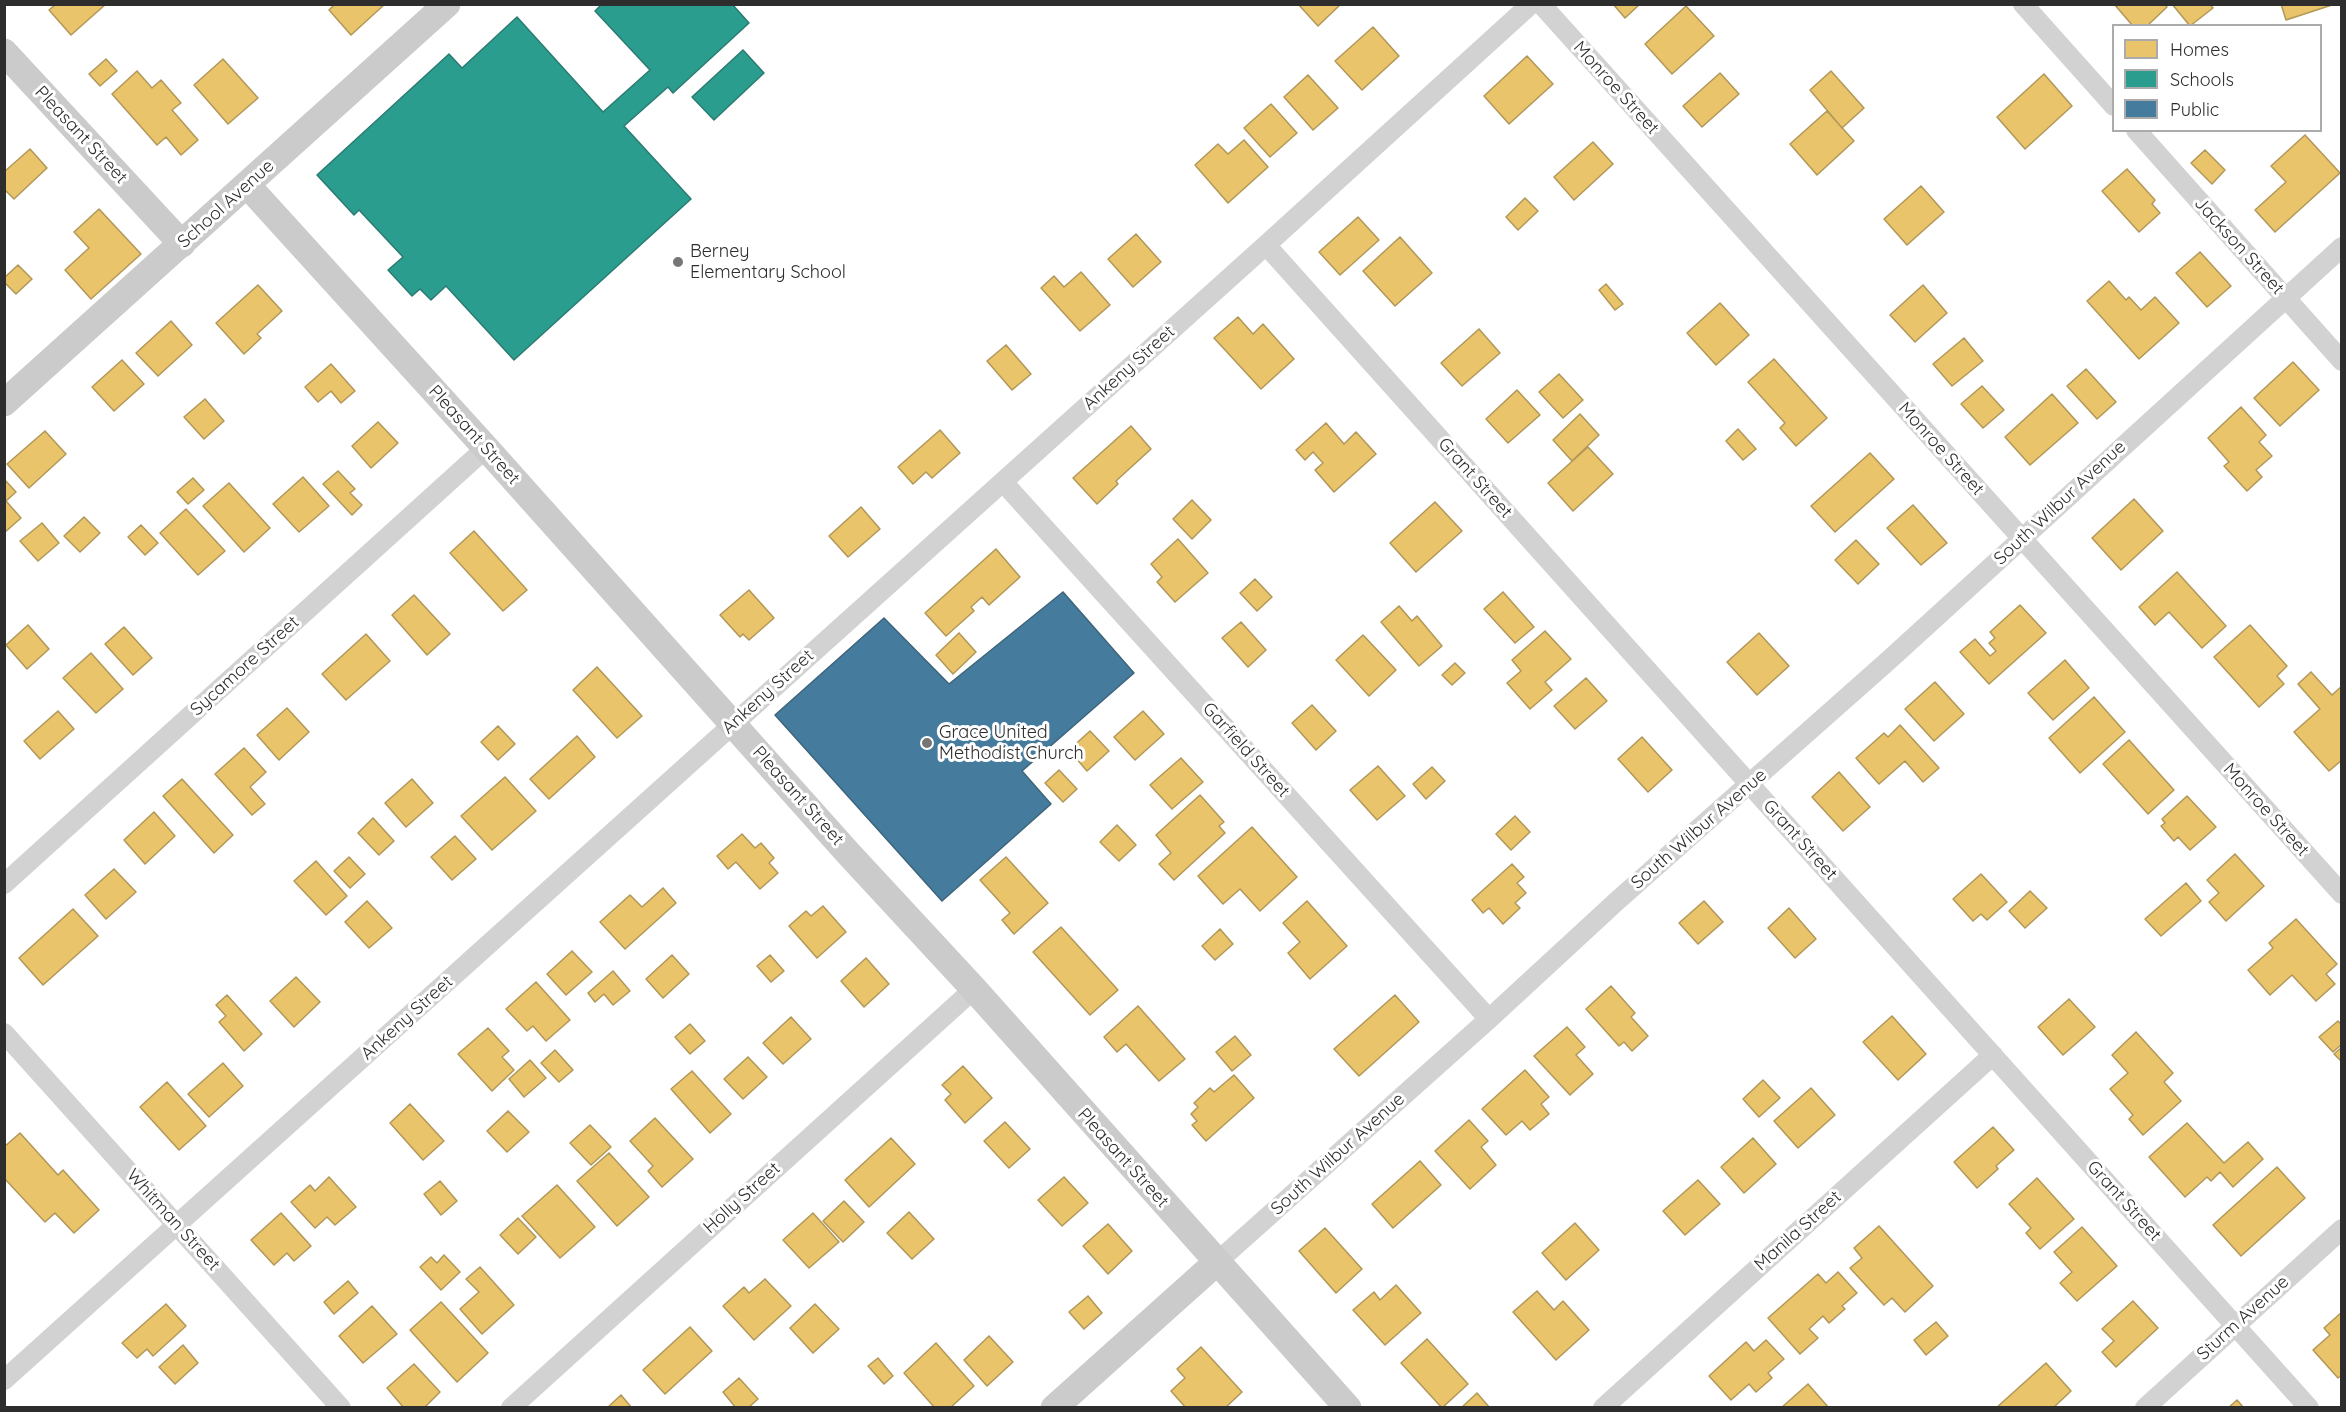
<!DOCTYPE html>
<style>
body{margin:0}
#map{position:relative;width:2346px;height:1412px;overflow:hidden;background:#fff;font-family:Quicksand,sans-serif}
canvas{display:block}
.frame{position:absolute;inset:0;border:6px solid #2d2d2d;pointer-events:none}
.legend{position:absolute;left:2112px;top:24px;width:210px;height:108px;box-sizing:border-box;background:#fff;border:2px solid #ababab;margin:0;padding:8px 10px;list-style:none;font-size:18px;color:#2d2d2d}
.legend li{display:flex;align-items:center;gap:12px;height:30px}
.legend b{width:30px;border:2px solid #ababab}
</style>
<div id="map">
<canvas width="2346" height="1412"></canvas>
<div class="frame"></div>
<ul class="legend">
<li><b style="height:16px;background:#e9c46a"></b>Homes</li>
<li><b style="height:16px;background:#2a9d8f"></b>Schools</li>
<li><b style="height:16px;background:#457b9d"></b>Public</li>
</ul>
</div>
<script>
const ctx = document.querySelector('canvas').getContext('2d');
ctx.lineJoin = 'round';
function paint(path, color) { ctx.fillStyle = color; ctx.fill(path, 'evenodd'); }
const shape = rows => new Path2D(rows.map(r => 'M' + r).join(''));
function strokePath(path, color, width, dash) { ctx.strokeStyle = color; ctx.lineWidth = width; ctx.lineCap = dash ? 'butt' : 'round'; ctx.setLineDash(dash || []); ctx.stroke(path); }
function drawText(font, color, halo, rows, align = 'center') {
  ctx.font = font + ' Quicksand,sans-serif'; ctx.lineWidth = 6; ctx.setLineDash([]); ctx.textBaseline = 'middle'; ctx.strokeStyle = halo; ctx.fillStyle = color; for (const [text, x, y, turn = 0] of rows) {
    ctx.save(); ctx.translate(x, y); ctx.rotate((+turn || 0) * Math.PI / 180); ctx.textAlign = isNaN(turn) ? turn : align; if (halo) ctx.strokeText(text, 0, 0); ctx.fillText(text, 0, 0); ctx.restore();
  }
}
const homes = shape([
 [56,4,106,4,71,35,49,10,56,4],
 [335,4,385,4,351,35,329,10,335,4],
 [1298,4,1341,4,1318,26,1298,4],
 [1613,4,1640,4,1625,18,1613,4],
 [2114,4,2165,4,2167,7,2147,26,2133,26,2114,4],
 [2172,4,2210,4,2213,8,2190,26,2172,4],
 [2281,4,2335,4,2286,20,2281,4],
 [1686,6,1714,36,1672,74,1645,44,1686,6],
 [1373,27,1399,56,1362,90,1335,61,1373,27],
 [1527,56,1553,84,1509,124,1484,96,1527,56],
 [106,59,117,71,100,86,89,74,106,59],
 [223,59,258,98,228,124,194,85,223,59],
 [137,71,152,88,161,80,181,103,172,110,198,140,181,155,166,137,157,145,112,94,137,71],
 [1831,71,1864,108,1842,128,1810,90,1831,71],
 [1720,73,1739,94,1702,127,1683,106,1720,73],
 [2044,74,2072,106,2025,149,1997,117,2044,74],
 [1308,75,1338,108,1313,130,1284,97,1308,75],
 [1271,104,1297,133,1270,157,1244,128,1271,104],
 [1827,111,1854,141,1817,175,1790,144,1827,111],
 [2305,135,2340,173,2275,232,2255,210,2286,182,2271,166,2305,135],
 [1244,140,1268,167,1228,203,1195,165,1218,144,1228,154,1244,140],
 [1593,142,1613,164,1574,200,1554,177,1593,142],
 [30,149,47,168,14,199,4,189,4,172,30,149],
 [2205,150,2225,170,2212,184,2191,163,2205,150],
 [2127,169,2155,200,2152,204,2160,213,2139,232,2102,191,2127,169],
 [1921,186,1944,212,1907,245,1884,219,1921,186],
 [1525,198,1538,211,1518,230,1506,217,1525,198],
 [99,209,141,254,91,299,65,270,89,248,74,232,99,209],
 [1358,217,1379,240,1340,275,1319,252,1358,217],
 [1136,234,1161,262,1133,287,1108,259,1136,234],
 [1400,237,1432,273,1395,306,1363,271,1400,237],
 [2200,252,2231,286,2207,307,2176,273,2200,252],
 [18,265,32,279,16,294,4,282,4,278,18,265],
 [1081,272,1110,305,1080,331,1041,288,1054,276,1064,287,1081,272],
 [2109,281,2126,300,2129,297,2141,310,2155,297,2179,323,2139,359,2087,301,2109,281],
 [1606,284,1623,304,1615,310,1599,290,1606,284],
 [258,285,282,311,257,334,261,338,244,354,216,323,258,285],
 [1923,285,1947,313,1915,342,1890,315,1923,285],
 [1720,303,1749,335,1716,365,1687,333,1720,303],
 [1238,317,1253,334,1263,324,1294,359,1261,389,1214,338,1238,317],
 [171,321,192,345,158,376,136,353,171,321],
 [1479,329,1500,353,1462,386,1441,363,1479,329],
 [1964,338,1983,361,1952,386,1933,364,1964,338],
 [1006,345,1031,374,1012,390,987,361,1006,345],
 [1774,359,1827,418,1796,446,1780,428,1785,423,1748,382,1774,359],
 [122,360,144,384,114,411,92,387,122,360],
 [2293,362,2319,390,2280,426,2254,398,2293,362],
 [331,364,355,391,341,403,331,391,318,402,305,387,331,364],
 [2086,369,2116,402,2097,419,2067,386,2086,369],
 [1559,374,1583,400,1563,418,1539,392,1559,374],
 [1982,386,2004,410,1983,428,1961,404,1982,386],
 [1517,390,1540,415,1508,443,1486,419,1517,390],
 [2052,394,2078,423,2030,465,2005,437,2052,394],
 [205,399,224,421,204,439,184,417,205,399],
 [2241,407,2266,435,2259,442,2272,456,2256,470,2262,477,2247,491,2224,466,2229,462,2208,438,2241,407],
 [1580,414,1599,435,1572,461,1553,440,1580,414],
 [378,422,398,443,371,468,352,446,378,422],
 [1326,423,1344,444,1356,432,1376,454,1334,492,1315,470,1323,463,1313,452,1305,460,1296,450,1326,423],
 [1131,426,1151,449,1116,481,1118,484,1097,504,1073,478,1131,426],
 [1738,429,1756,449,1743,460,1726,441,1738,429],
 [940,430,960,453,932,478,926,472,913,484,898,467,940,430],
 [45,431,66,454,29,488,7,464,45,431],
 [1588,447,1613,474,1573,511,1548,483,1588,447],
 [1870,453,1894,479,1835,532,1811,506,1870,453],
 [338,471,355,489,350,493,362,505,352,515,323,484,338,471],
 [303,477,329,506,299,532,273,504,303,477],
 [193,478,204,490,188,504,177,492,193,478],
 [4,479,16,492,6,501,21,518,4,533,4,479],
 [229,483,270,528,244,552,203,506,229,483],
 [2134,499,2163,531,2121,570,2092,538,2134,499],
 [1192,500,1211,520,1192,539,1173,519,1192,500],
 [1435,502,1462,531,1416,572,1390,543,1435,502],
 [1913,505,1947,543,1921,565,1887,528,1913,505],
 [861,507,880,529,848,557,829,536,861,507],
 [186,509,225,551,198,575,160,533,186,509],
 [84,517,100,533,80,552,64,536,84,517],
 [42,523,59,543,38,561,20,541,42,523],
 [141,525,158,543,145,555,128,537,141,525],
 [474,531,527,590,503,611,450,553,474,531],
 [1178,539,1208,573,1175,602,1157,582,1162,577,1151,564,1178,539],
 [1856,540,1879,564,1858,584,1835,560,1856,540],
 [996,549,1020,577,989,605,982,597,971,607,974,611,946,636,925,613,996,549],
 [2177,572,2226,626,2202,648,2169,612,2155,625,2139,607,2177,572],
 [1255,579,1272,597,1257,611,1240,593,1255,579],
 [749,590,774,618,749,640,743,634,740,637,720,615,749,590],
 [1503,592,1534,627,1515,643,1484,609,1503,592],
 [414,595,450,634,427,655,392,615,414,595],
 [2020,605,2046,633,1989,684,1960,652,1975,639,1990,656,1996,651,1989,643,1995,638,1990,632,2020,605],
 [1399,606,1412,621,1417,616,1442,646,1419,666,1381,622,1399,606],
 [1241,622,1266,650,1248,667,1222,638,1241,622],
 [28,625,49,649,27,669,6,645,28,625],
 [2250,625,2287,666,2277,676,2284,684,2259,707,2214,657,2250,625],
 [124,627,152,658,133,675,105,644,124,627],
 [1545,631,1571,659,1545,682,1552,690,1530,709,1507,683,1521,671,1512,660,1545,631],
 [959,633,976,652,953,674,936,655,959,633],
 [1759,633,1789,666,1757,695,1727,662,1759,633],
 [366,634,390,661,346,700,322,674,366,634],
 [1363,635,1396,670,1369,696,1336,660,1363,635],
 [91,653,123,689,96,713,63,678,91,653],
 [2065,660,2089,688,2053,720,2028,693,2065,660],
 [1455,663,1465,673,1452,685,1442,675,1455,663],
 [597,667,642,716,617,738,573,690,597,667],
 [2311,672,2332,695,2342,686,2342,760,2329,771,2294,732,2320,709,2298,684,2311,672],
 [1586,678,1607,701,1575,729,1554,706,1586,678],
 [1935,682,1964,714,1934,741,1905,709,1935,682],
 [2094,697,2125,732,2080,773,2049,738,2094,697],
 [1312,705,1336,731,1316,750,1292,723,1312,705],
 [287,708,309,732,279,760,257,735,287,708],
 [58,711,74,729,40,759,24,741,58,711],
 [1143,711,1164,734,1135,760,1114,737,1143,711],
 [1900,725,1939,768,1923,782,1905,761,1879,784,1856,758,1884,733,1888,737,1900,725],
 [498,726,515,744,498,760,481,742,498,726],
 [1090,731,1109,751,1087,771,1069,750,1090,731],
 [577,736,595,757,549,799,530,779,577,736],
 [1642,737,1672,770,1648,792,1618,759,1642,737],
 [2129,740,2174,790,2148,814,2103,764,2129,740],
 [244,748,266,772,250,787,265,804,252,815,215,774,244,748],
 [1181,758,1203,782,1172,809,1150,785,1181,758],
 [1378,766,1405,796,1377,820,1350,790,1378,766],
 [1432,767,1445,781,1426,799,1413,784,1432,767],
 [1059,770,1077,789,1063,802,1045,783,1059,770],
 [1839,772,1870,807,1843,831,1812,797,1839,772],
 [505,777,536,811,492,850,461,816,505,777],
 [182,779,233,835,214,853,163,796,182,779],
 [412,779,433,803,406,827,385,803,412,779],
 [1200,795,1224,822,1219,826,1225,833,1174,880,1159,864,1171,853,1156,835,1200,795],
 [2187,796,2216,827,2190,850,2178,837,2174,841,2161,826,2165,823,2162,819,2187,796],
 [154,812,175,836,145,864,124,840,154,812],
 [1515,816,1530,832,1511,850,1496,834,1515,816],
 [373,818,394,841,379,855,358,833,373,818],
 [1117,825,1136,845,1119,861,1100,842,1117,825],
 [1252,827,1297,877,1260,911,1240,889,1223,904,1198,876,1252,827],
 [742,834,755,848,761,843,774,858,769,863,778,873,760,889,736,862,728,869,717,856,742,834],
 [455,836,476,859,452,880,431,857,455,836],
 [2235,854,2264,886,2226,921,2209,902,2219,893,2207,880,2235,854],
 [349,857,365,874,350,888,334,871,349,857],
 [1006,857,1048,903,1014,934,1002,920,1010,913,980,880,1006,857],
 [316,861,347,896,326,915,294,881,316,861],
 [1512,864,1524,877,1517,883,1526,893,1515,903,1520,908,1503,924,1489,908,1483,913,1472,900,1512,864],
 [114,869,136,892,106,919,85,895,114,869],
 [1981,874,2007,902,1987,920,1981,914,1973,921,1953,899,1981,874],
 [2186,883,2201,901,2161,936,2145,919,2186,883],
 [663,888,676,903,625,949,600,922,630,895,642,907,663,888],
 [2030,891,2047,908,2025,928,2009,911,2030,891],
 [367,901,392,928,369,948,345,922,367,901],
 [1307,901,1347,946,1310,979,1288,953,1300,942,1283,923,1307,901],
 [1704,901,1723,922,1698,944,1679,923,1704,901],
 [823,906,846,932,817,958,789,926,806,911,811,916,823,906],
 [1789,908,1816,939,1795,958,1768,928,1789,908],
 [73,909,98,936,43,985,19,958,73,909],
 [2296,919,2337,964,2326,974,2335,984,2316,1001,2292,975,2270,995,2248,970,2273,948,2269,943,2296,919],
 [1061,927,1118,990,1090,1015,1033,952,1061,927],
 [1220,929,1233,944,1215,960,1202,946,1220,929],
 [572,951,592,972,566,995,547,974,572,951],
 [672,955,689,974,663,998,646,979,672,955],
 [770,955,784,971,771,982,757,966,770,955],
 [866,958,889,984,864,1007,841,981,866,958],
 [613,971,630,991,613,1005,604,994,595,1002,588,993,613,971],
 [296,977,320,1002,294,1027,270,1001,296,977],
 [536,982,570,1020,546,1041,533,1026,527,1031,506,1009,536,982],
 [1611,986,1635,1013,1631,1017,1648,1036,1632,1051,1624,1042,1619,1046,1586,1009,1611,986],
 [227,995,262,1034,244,1051,219,1022,226,1016,216,1005,227,995],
 [1395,995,1419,1022,1359,1076,1334,1049,1395,995],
 [2069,999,2095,1027,2063,1055,2038,1027,2069,999],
 [1138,1006,1185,1059,1159,1081,1126,1044,1117,1052,1104,1037,1138,1006],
 [1892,1016,1926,1054,1898,1080,1863,1042,1892,1016],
 [791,1017,811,1039,783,1064,763,1043,791,1017],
 [2338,1021,2342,1025,2342,1044,2333,1052,2319,1037,2338,1021],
 [690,1024,705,1041,690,1054,675,1037,690,1024],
 [1567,1027,1585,1047,1576,1055,1593,1074,1570,1095,1534,1056,1567,1027],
 [488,1028,509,1051,502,1057,514,1070,492,1091,458,1054,488,1028],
 [2136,1032,2173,1073,2164,1082,2181,1101,2143,1135,2129,1119,2133,1115,2110,1089,2128,1073,2112,1055,2136,1032],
 [1235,1036,1251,1055,1232,1071,1216,1052,1235,1036],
 [2342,1047,2342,1062,2334,1054,2342,1047],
 [555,1050,573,1070,559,1082,541,1063,555,1050],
 [748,1057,767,1077,743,1099,724,1079,748,1057],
 [530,1060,546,1078,524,1097,509,1079,530,1060],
 [223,1063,243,1086,209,1117,188,1094,223,1063],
 [963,1066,992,1098,965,1123,945,1100,951,1094,942,1085,963,1066],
 [1525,1070,1549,1097,1541,1104,1549,1114,1530,1130,1522,1121,1506,1135,1482,1109,1525,1070],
 [692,1071,731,1114,710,1133,671,1089,692,1071],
 [1234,1075,1254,1098,1206,1141,1192,1125,1197,1121,1191,1114,1198,1107,1194,1103,1210,1088,1214,1092,1234,1075],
 [1763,1080,1780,1098,1759,1117,1743,1099,1763,1080],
 [167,1082,206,1126,179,1150,140,1107,167,1082],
 [1811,1088,1835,1115,1798,1148,1774,1121,1811,1088],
 [410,1104,444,1141,423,1160,390,1123,410,1104],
 [508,1111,529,1132,507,1152,487,1131,508,1111],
 [655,1118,693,1159,662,1187,648,1171,653,1166,630,1141,655,1118],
 [1469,1120,1488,1141,1481,1147,1496,1165,1470,1189,1435,1151,1469,1120],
 [1005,1122,1030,1149,1009,1168,984,1141,1005,1122],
 [2187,1123,2224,1163,2248,1142,2263,1159,2233,1187,2220,1172,2211,1181,2207,1177,2185,1197,2149,1157,2187,1123],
 [590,1125,611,1147,591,1165,570,1143,590,1125],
 [1993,1127,2014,1150,1996,1166,1998,1169,1977,1188,1954,1162,1993,1127],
 [20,1133,58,1175,63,1170,99,1210,74,1233,55,1213,45,1222,4,1178,4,1147,20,1133],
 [891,1138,915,1164,869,1207,845,1180,891,1138],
 [1753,1138,1776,1164,1744,1193,1721,1167,1753,1138],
 [609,1153,649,1197,617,1226,577,1181,609,1153],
 [1420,1161,1441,1185,1393,1228,1372,1204,1420,1161],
 [2277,1167,2305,1198,2241,1256,2213,1225,2277,1167],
 [329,1177,356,1207,335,1225,327,1217,315,1228,291,1202,310,1185,315,1191,329,1177],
 [1064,1177,1088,1203,1062,1226,1038,1200,1064,1177],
 [2037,1178,2074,1219,2040,1249,2026,1233,2031,1228,2009,1204,2037,1178],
 [1698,1180,1720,1204,1685,1235,1663,1211,1698,1180],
 [440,1181,457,1201,441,1215,424,1194,440,1181],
 [557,1185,595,1227,560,1258,522,1216,557,1185],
 [844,1201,864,1222,843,1242,823,1221,844,1201],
 [909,1212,934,1239,912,1259,887,1233,909,1212],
 [281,1213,311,1246,294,1261,287,1253,274,1265,251,1240,281,1213],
 [813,1213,839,1242,809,1268,783,1240,813,1213],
 [518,1218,536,1237,518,1254,500,1235,518,1218],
 [1575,1223,1599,1250,1566,1280,1542,1253,1575,1223],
 [1108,1224,1132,1251,1108,1274,1083,1246,1108,1224],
 [1879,1226,1933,1286,1905,1312,1892,1298,1884,1305,1850,1268,1862,1258,1854,1248,1879,1226],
 [2082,1227,2117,1266,2077,1301,2060,1283,2072,1272,2054,1252,2082,1227],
 [1325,1228,1362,1269,1336,1293,1299,1251,1325,1228],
 [444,1255,460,1272,441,1290,420,1267,431,1257,437,1263,444,1255],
 [480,1267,514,1305,482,1334,460,1309,479,1292,466,1279,480,1267],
 [1838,1272,1857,1293,1842,1306,1845,1309,1829,1323,1823,1316,1809,1329,1818,1338,1800,1354,1768,1318,1818,1274,1826,1283,1838,1272],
 [765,1279,791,1306,754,1340,723,1306,744,1287,749,1293,765,1279],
 [348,1281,358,1293,334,1314,324,1302,348,1281],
 [1396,1285,1421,1313,1385,1345,1353,1310,1374,1292,1380,1300,1396,1285],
 [1537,1291,1554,1310,1563,1301,1589,1330,1556,1360,1513,1312,1537,1291],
 [1088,1296,1102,1313,1084,1329,1069,1312,1088,1296],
 [2133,1301,2158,1328,2116,1367,2102,1352,2114,1341,2102,1329,2133,1301],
 [441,1302,488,1353,457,1382,410,1330,441,1302],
 [166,1304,186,1326,153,1356,147,1349,137,1358,122,1343,166,1304],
 [815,1304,839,1329,813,1353,790,1328,815,1304],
 [372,1306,397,1334,363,1363,339,1336,372,1306],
 [2342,1312,2342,1375,2338,1378,2313,1350,2330,1335,2324,1328,2342,1312],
 [1936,1322,1948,1336,1926,1355,1914,1340,1936,1322],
 [690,1327,712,1351,665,1394,643,1370,690,1327],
 [989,1336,1013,1362,987,1386,964,1360,989,1336],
 [1427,1339,1468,1384,1442,1408,1401,1363,1427,1339],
 [1766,1340,1784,1359,1768,1373,1772,1378,1756,1392,1749,1384,1731,1400,1709,1376,1746,1342,1754,1351,1766,1340],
 [936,1343,974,1386,950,1408,935,1408,904,1373,936,1343],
 [183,1345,198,1363,175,1384,159,1367,183,1345],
 [1201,1347,1242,1392,1225,1408,1186,1408,1171,1391,1185,1378,1177,1369,1201,1347],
 [878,1358,893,1376,884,1384,868,1366,878,1358],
 [2046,1363,2071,1391,2053,1408,1996,1408,2046,1363],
 [414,1364,440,1392,424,1408,404,1408,387,1388,414,1364],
 [739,1378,758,1399,748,1408,736,1408,723,1392,739,1378],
 [1808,1384,1829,1408,1781,1408,1808,1384],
 [1477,1393,1490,1408,1461,1408,1477,1393],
 [621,1395,632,1408,607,1408,621,1395],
 [2237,1400,2244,1408,2228,1408,2237,1400]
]);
paint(homes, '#e9c46a');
strokePath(homes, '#b19758', 1.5);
const schools = shape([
 [602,4,732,4,749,23,673,93,668,87,624,126,691,199,514,360,446,286,431,300,420,289,412,296,388,270,403,257,359,210,354,215,317,175,449,54,462,68,517,17,603,112,650,70,595,11,602,4],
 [743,50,764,73,714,120,692,97,743,50]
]);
paint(schools, '#2a9d8f');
strokePath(schools, '#2b7b72', 1.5);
const public = shape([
 [1063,592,1134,673,1022,771,1051,804,942,901,775,715,884,618,949,684,1063,592]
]);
paint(public, '#457b9d');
strokePath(public, '#3e647b', 1.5);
strokePath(shape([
 [1541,4,2342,894],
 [2023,4,2114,106],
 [2136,130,2342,361],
 [1266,245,2309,1408],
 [1003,482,1489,1019],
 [4,884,486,448],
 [4,1033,341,1408],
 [1217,1262,1489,1019,1618,900,1889,660,2342,247],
 [4,1380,1266,245,1531,4],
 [511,1408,974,989],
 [1603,1408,1993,1055],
 [2145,1408,2342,1229]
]), '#d2d2d2', 20);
strokePath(shape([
 [4,52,182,244],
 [248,186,486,448,848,853,974,989,1348,1408],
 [4,403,447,4],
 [1054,1408,1217,1262]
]), '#cbcbcb', 27);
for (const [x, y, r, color] of [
 [678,262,6,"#767676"],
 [927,743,6,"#767676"]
]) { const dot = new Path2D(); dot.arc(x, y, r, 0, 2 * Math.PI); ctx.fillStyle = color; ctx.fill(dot); strokePath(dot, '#fff', 2); }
drawText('18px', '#2d2d2d', '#fff', [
 ["Monroe Street",1616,88,48],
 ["Pleasant Street",81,135,47],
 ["School Avenue",226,204,-42],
 ["Jackson Street",2239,246,48],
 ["Ankeny Street",1129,368,-42],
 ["Pleasant Street",474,435,48],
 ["Monroe Street",1941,449,48],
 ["Grant Street",1475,478,48],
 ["South Wilbur Avenue",2060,503,-43],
 ["Sycamore Street",245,666,-42],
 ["Ankeny Street",768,692,-42],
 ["Garfield Street",1246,750,48],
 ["Pleasant Street",798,796,48],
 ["Monroe Street",2266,810,48],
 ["South Wilbur Avenue",1699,829,-41],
 ["Grant Street",1800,840,48],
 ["Ankeny Street",407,1018,-42],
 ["South Wilbur Avenue",1338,1154,-42],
 ["Pleasant Street",1123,1158,48],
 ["Holly Street",742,1198,-42],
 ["Grant Street",2124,1201,48],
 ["Whitman Street",173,1220,48],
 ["Manila Street",1798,1231,-42],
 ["Sturm Avenue",2243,1318,-42]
]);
drawText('18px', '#2d2d2d', '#fff', [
 ["Berney",690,252],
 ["Elementary School",690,273],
 ["Grace United",939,733],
 ["Methodist Church",939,754]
], 'left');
</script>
